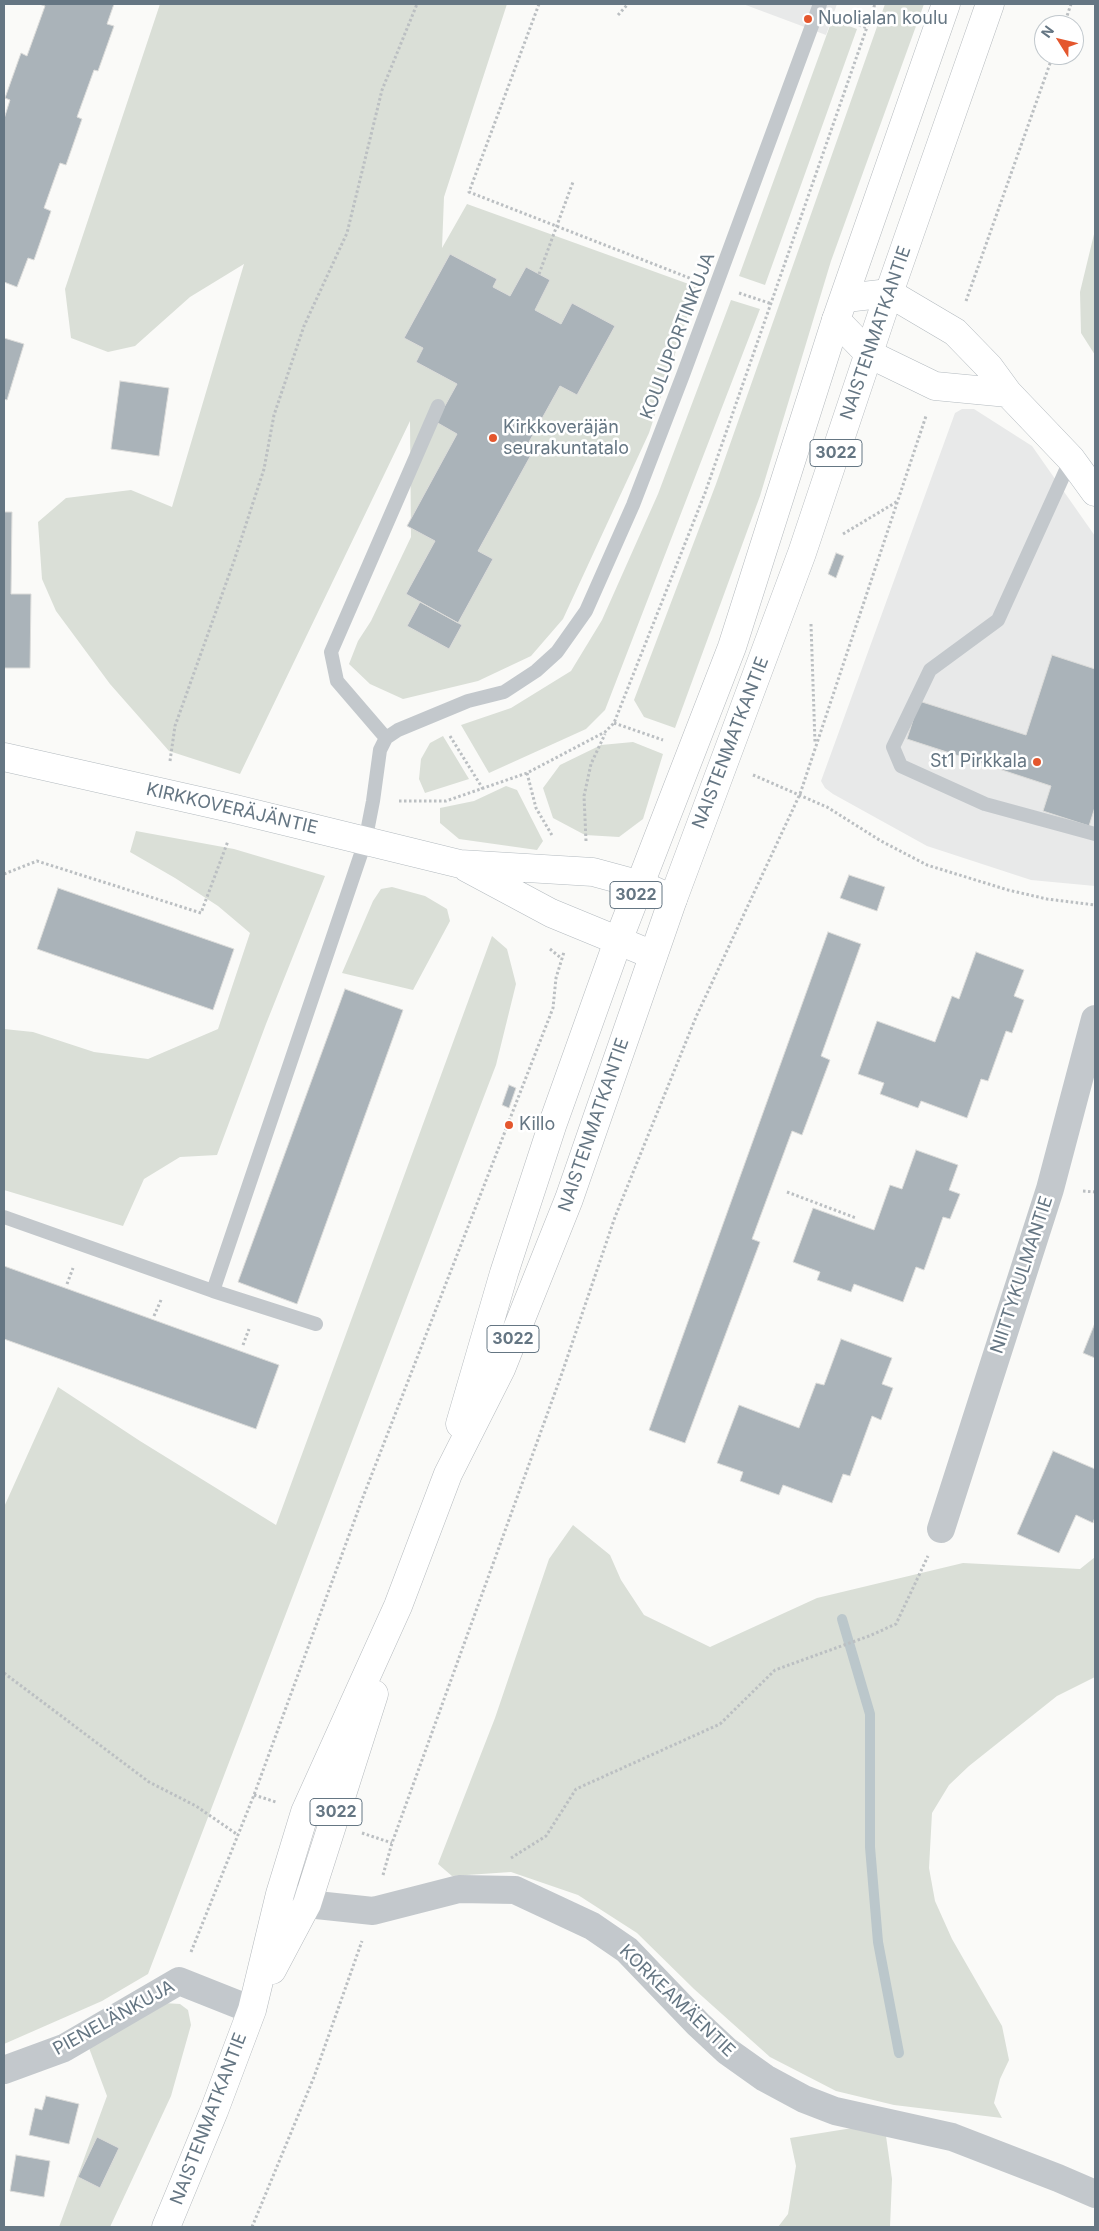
<!DOCTYPE html>
<meta charset="utf-8">
<style>
body{margin:0}
#map{position:relative;width:1099px;height:2231px;overflow:hidden;background:#fafaf8;font-family:Inter,sans-serif}
canvas{display:block}
.frame{position:absolute;inset:0;border:5px solid #657683;pointer-events:none}
.north{position:absolute;left:1034px;top:15px;width:50px;height:50px;box-sizing:border-box;background:#fff;border:1px solid #c1c8cd;border-radius:50%;rotate:306deg;font-size:14px;font-weight:700;line-height:20px;text-align:center;color:#657683}
.north::after{content:'';display:block;margin:auto;width:18px;height:22px;background:#e4572e;clip-path:polygon(50% 0,100% 100%,50% 72%,0 100%)}
</style>
<div id="map">
<canvas width="1099" height="2231"></canvas>
<div class="frame"></div>
<div class="north">N</div>
</div>
<script>
const ctx = document.querySelector('canvas').getContext('2d');
ctx.lineJoin = 'round';
function paint(path, color) { ctx.fillStyle = color; ctx.fill(path, 'evenodd'); }
const shape = rows => new Path2D(rows.map(r => 'M' + r).join(''));
function strokePath(path, color, width, dash) { ctx.strokeStyle = color; ctx.lineWidth = width; ctx.lineCap = dash ? 'butt' : 'round'; ctx.setLineDash(dash || []); ctx.stroke(path); }
function drawText(font, color, halo, rows, align = 'center') {
  ctx.font = font + ' Inter,sans-serif'; ctx.lineWidth = 5; ctx.setLineDash([]); ctx.textBaseline = 'middle'; ctx.strokeStyle = halo; ctx.fillStyle = color; for (const [text, x, y, turn = 0] of rows) {
    ctx.save(); ctx.translate(x, y); ctx.rotate((+turn || 0) * Math.PI / 180); ctx.textAlign = isNaN(turn) ? turn : align; if (halo) ctx.strokeText(text, 0, 0); ctx.fillText(text, 0, 0); ctx.restore();
  }
}
paint(shape([
 [743,4,837,4,826,35],
 [962,409,974,409,1032,446,1095,536,1095,886,1031,880,927,846,833,794,825,788,821,781,955,413]
]), '#e8e9e9');
paint(shape([
 [160,4,507,4,444,197,442,248,467,204,697,287,649,433,563,619,531,656,478,681,403,699,370,684,349,664,358,641,371,621,411,537,410,421,240,774,169,751,110,684,56,611,42,579,38,522,66,498,131,490,172,507,244,264,190,297,135,346,108,352,71,338,65,289],
 [885,4,924,4,831,261,760,496,675,728,644,717,634,700,716,484],
 [832,20,857,29,765,285,739,276],
 [1095,230,1095,355,1081,333,1080,292],
 [731,300,760,309,605,710,586,729,489,773,461,725,511,708,571,671,602,620,658,494],
 [443,736,469,779,425,793,419,779,421,759,430,743],
 [633,742,663,754,643,819,619,837,585,835,553,818,543,788,560,765,601,745],
 [506,786,517,790,543,841,537,850,459,839,440,823,440,808,474,801],
 [136,831,234,849,325,876,266,1024,217,1155,180,1157,144,1179,123,1226,4,1190,4,1029,33,1032,94,1052,148,1059,218,1029,250,933,218,906,175,878,130,852],
 [392,887,425,896,447,909,450,921,413,990,342,973,373,901,381,889],
 [492,936,507,949,516,984,496,1065,148,1974,102,2001,4,2044,4,1507,58,1387,140,1441,276,1525],
 [573,1525,610,1555,621,1580,644,1615,710,1647,817,1598,963,1563,1080,1569,1095,1557,1095,1677,1057,1696,969,1766,949,1785,932,1813,929,1868,935,1901,952,1939,1002,2026,1009,2060,1000,2079,994,2103,1002,2118,894,2105,836,2091,770,2057,694,1989,637,1933,578,1895,511,1872,452,1876,438,1864,495,1718,549,1559],
 [164,2003,180,2004,188,2010,191,2025,171,2096,110,2227,59,2227,107,2096,86,2040],
 [865,2126,886,2136,892,2179,890,2227,778,2227,788,2214,796,2166,790,2138]
]), '#dadfd7');
strokePath(shape([
 [842,1619,870,1714,870,1847,878,1942,899,2053]
]), '#bbc7cb', 10);
const building = shape([
 [39,4,114,4,107,24,114,26,98,71,94,70,77,117,82,119,66,165,60,163,44,208,51,211,34,260,28,258,17,287,4,282,4,119,10,100,5,98,21,53,27,56,45,6,39,4],
 [450,254,497,279,493,287,510,296,526,267,550,280,535,310,561,324,572,303,615,326,577,395,560,386,529,442,536,446,478,551,493,559,458,623,406,594,435,541,407,526,457,434,436,422,457,384,416,362,423,348,404,338,450,254],
 [4,338,24,344,7,400,4,399,4,338],
 [120,381,169,388,159,456,111,449,120,381],
 [4,512,12,512,11,594,31,594,30,668,4,668,4,512],
 [836,553,844,556,836,578,828,574,836,553],
 [420,602,462,625,449,649,407,626,420,602],
 [1052,655,1095,669,1095,807,1089,826,1043,811,1051,786,907,739,919,701,1026,735,1052,655],
 [849,875,885,887,877,911,840,898,849,875],
 [58,888,234,949,213,1010,37,949,58,888],
 [828,932,861,944,821,1056,830,1060,802,1135,792,1131,752,1239,760,1242,685,1443,649,1430,828,932],
 [976,952,1024,970,1014,996,1024,1000,1012,1033,1006,1031,988,1081,981,1079,967,1118,921,1101,918,1108,880,1094,884,1083,858,1074,877,1021,935,1042,952,996,959,999,976,952],
 [345,989,403,1010,297,1304,238,1282,345,989],
 [509,1085,516,1088,509,1108,502,1105,509,1085],
 [916,1150,958,1165,949,1190,960,1194,950,1219,943,1217,924,1270,916,1267,903,1302,854,1284,851,1292,817,1280,820,1272,793,1262,813,1208,874,1230,890,1185,902,1189,916,1150],
 [4,1266,279,1365,256,1429,4,1339,4,1266],
 [1095,1323,1095,1358,1083,1353,1095,1323],
 [841,1339,892,1358,882,1384,893,1388,881,1420,872,1416,850,1476,843,1474,832,1503,783,1485,779,1495,740,1481,743,1472,717,1463,739,1405,799,1428,816,1383,824,1385,841,1339],
 [1053,1451,1095,1469,1095,1517,1093,1523,1076,1515,1059,1553,1017,1534,1053,1451],
 [46,2096,79,2104,69,2144,29,2135,35,2108,42,2110,46,2096],
 [97,2137,119,2148,100,2188,78,2177,97,2137],
 [16,2155,50,2161,44,2197,10,2191,16,2155]
]);
paint(building, '#aab3b9');
strokePath(building, '#dcdcda', 1);
const secondary = shape([
 [846,298,889,293,955,332,989,367,1008,393,1071,459,1095,492],
 [836,320,869,354,935,386,1008,393],
 [4,757,235,809,460,864,593,872,641,885,673,899],
 [467,868,551,913,653,955]
]);
const primary = shape([
 [460,1424,504,1273,553,1123,618,941,732,647,836,320,946,4],
 [272,1970,307,1904,374,1694],
 [166,2227,214,2111,252,2010,280,1894,305,1812,398,1606,448,1474,501,1369,569,1199,673,899,802,553,889,293,990,4]
]);
strokePath(secondary, '#b3babf', 29);
strokePath(primary, '#b5babe', 29);
strokePath(shape([
 [539,4,469,192,692,279],
 [618,15,628,4],
 [840,18,867,28],
 [1064,25,1071,4],
 [539,274,573,182],
 [739,293,772,304],
 [966,301,1053,55],
 [843,534,898,501],
 [811,624,815,743],
 [614,723,663,740],
 [450,736,483,789],
 [170,761,175,726,234,561,264,469,274,415,304,326,347,233,382,90,417,4],
 [527,773,536,808,553,837],
 [753,775,827,807,881,841,927,865,1008,890,1047,899,1095,905],
 [399,801,446,801,527,773,605,732,614,723,705,493,875,4],
 [586,841,584,796,591,764,605,734],
 [4,874,37,861,201,913,228,841],
 [550,949,561,958],
 [1083,1191,1095,1192],
 [787,1192,856,1218],
 [67,1284,73,1268],
 [154,1316,161,1300],
 [243,1345,249,1329],
 [4,1673,149,1782,196,1806,238,1835],
 [254,1795,276,1802],
 [362,1833,392,1843],
 [511,1858,546,1836,576,1789,720,1724,775,1670,869,1636,896,1624,928,1556],
 [383,1875,392,1843,561,1376,615,1217,696,1017,800,794,926,416],
 [191,1952,254,1795,363,1497,553,1008,556,978,564,952],
 [252,2227,314,2077,362,1941]
]), '#bbbfc2', 3, [2.5, 2.5]);
strokePath(shape([
 [1071,459,998,620,930,670,893,747,901,766,985,804,1095,834],
 [386,738,337,681,331,652,438,406],
 [4,1217,213,1291,316,1324],
 [213,1291,365,842,373,801,380,750,386,738,398,730,468,701,504,692,536,671,557,652,586,611,633,505,683,375,820,4]
]), '#c3c8cc', 14);
strokePath(shape([
 [941,1529,1050,1189,1095,1019],
 [284,1896,307,1904,373,1911,459,1889,515,1890,592,1926,627,1950,698,2024,727,2051,765,2078,804,2099,835,2111,952,2137,1058,2178,1095,2194],
 [4,2070,64,2048,179,1981,252,2010]
]), '#c3c8cc', 28);
strokePath(secondary, '#fff', 28);
strokePath(primary, '#fff', 28);
for (const [x, y, r, color] of [
 [808,19,5,"#e4572e"],
 [493,438,5,"#e4572e"],
 [1037,762,5,"#e4572e"],
 [509,1125,5,"#e4572e"]
]) { const dot = new Path2D(); dot.arc(x, y, r, 0, 2 * Math.PI); ctx.fillStyle = color; ctx.fill(dot); strokePath(dot, '#fff', 2); }
for (const [x, y, w] of [
 [836,453,52],
 [636,895,52],
 [513,1339,52],
 [336,1812,52]
]) { const box = new Path2D(); box.roundRect(x - w / 2, y - 13.5, w, 27, 4); ctx.fillStyle = '#fff'; ctx.fill(box); strokePath(box, '#657683', 1); }
drawText('bold 16px', '#657683', null, [
 ["3022",836,453],
 ["3022",636,895],
 ["3022",513,1339],
 ["3022",336,1812]
]);
drawText('18px', '#657683', '#fff', [
 ["Nuolialan koulu",818,19],
 ["Kirkkoveräjän",503,428],
 ["seurakuntatalo",503,449],
 ["St1 Pirkkala",1027,762,"right"],
 ["Killo",519,1125]
], 'left');
drawText('18px', '#657683', '#fff', [
 ["NAISTENMATKANTIE",876,333,-71],
 ["KOULUPORTINKUJA",678,336,-69],
 ["NAISTENMATKANTIE",731,743,-69],
 ["KIRKKOVERÄJÄNTIE",232,809,13],
 ["NAISTENMATKANTIE",594,1125,-71],
 ["NIITTYKULMANTIE",1022,1275,-72],
 ["KORKEAMÄENTIE",677,2001,44],
 ["PIENELÄNKUJA",114,2018,-29],
 ["NAISTENMATKANTIE",209,2119,-69]
]);
</script>
